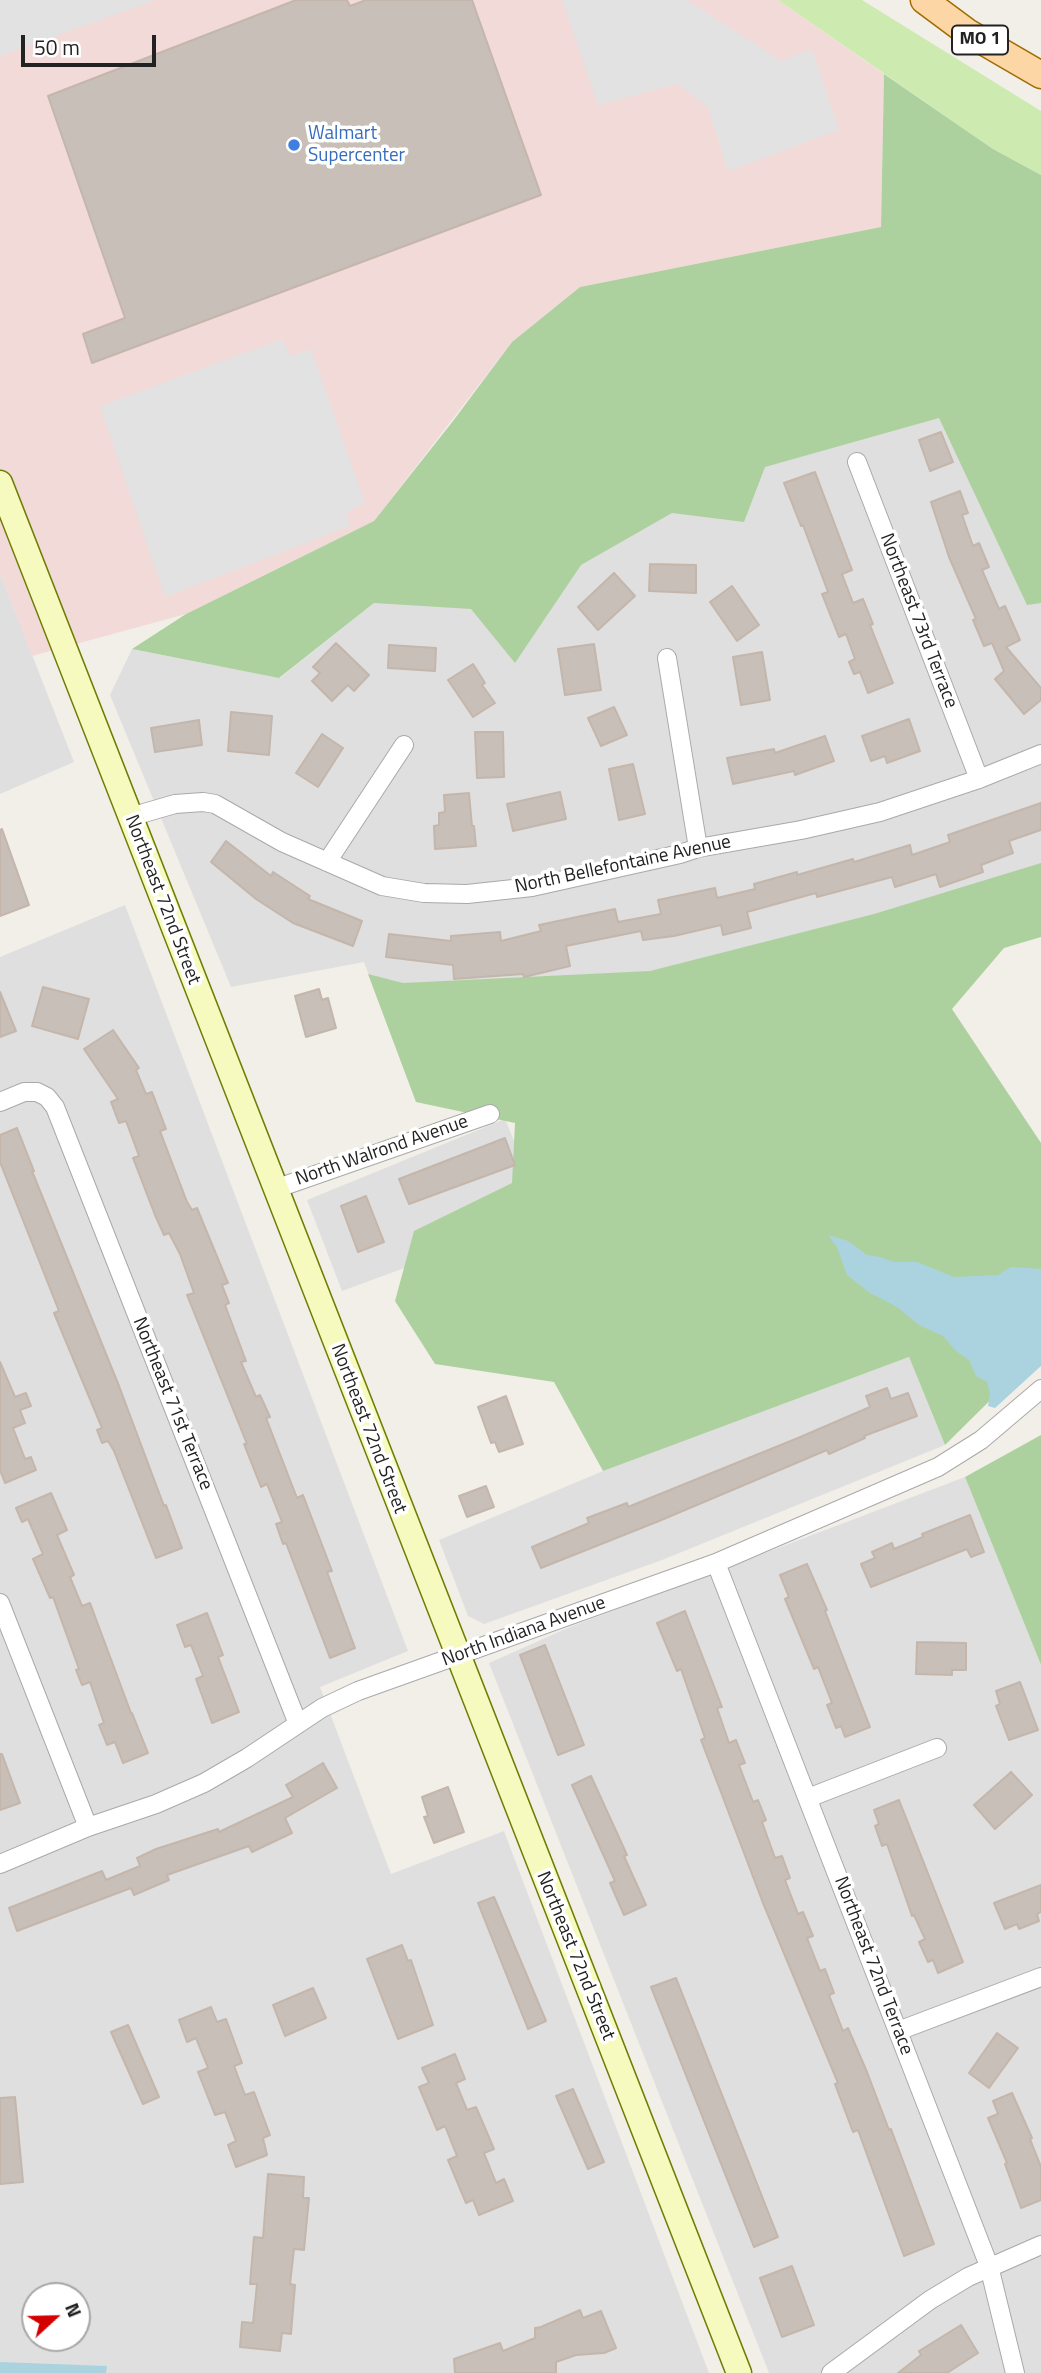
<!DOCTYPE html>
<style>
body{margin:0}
#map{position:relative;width:1041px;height:2373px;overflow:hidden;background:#f2efe9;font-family:"Titillium Web",sans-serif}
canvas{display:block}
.north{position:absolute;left:21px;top:2282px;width:70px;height:70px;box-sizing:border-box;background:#fff;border:2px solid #a7a7a7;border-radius:50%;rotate:68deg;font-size:19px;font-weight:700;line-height:28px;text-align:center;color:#222}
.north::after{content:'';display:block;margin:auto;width:24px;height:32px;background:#d40000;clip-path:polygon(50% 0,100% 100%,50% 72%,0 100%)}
.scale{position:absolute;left:21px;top:35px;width:135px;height:32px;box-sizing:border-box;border:4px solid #222;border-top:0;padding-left:9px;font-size:21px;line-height:24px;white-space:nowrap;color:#222;-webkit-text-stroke:5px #fff;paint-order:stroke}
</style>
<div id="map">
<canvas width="1041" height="2373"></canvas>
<div class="north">N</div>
<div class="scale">50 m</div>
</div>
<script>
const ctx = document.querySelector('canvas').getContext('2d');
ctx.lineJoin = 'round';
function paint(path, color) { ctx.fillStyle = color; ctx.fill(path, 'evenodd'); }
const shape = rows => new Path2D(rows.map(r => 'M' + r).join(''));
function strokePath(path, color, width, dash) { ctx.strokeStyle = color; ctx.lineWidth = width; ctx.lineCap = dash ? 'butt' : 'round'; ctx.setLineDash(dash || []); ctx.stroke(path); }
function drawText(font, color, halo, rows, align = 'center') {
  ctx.font = font + ' "Titillium Web",sans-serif'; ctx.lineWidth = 7; ctx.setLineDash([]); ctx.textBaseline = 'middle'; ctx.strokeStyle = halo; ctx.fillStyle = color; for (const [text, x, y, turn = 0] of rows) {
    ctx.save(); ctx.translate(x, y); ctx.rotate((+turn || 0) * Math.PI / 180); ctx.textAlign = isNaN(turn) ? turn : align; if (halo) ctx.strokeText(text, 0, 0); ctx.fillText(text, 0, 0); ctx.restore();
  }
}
paint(shape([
 [1041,370,1041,876,416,1102,364,962,231,987,110,695,132,649,280,678,374,603],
 [0,573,74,762,0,794],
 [125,905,408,1651,320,1687,391,1874,504,1831,709,2373,0,2373,0,957],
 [35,2296,77,2296,77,2338,35,2338],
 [505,1119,545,1216,342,1291,307,1200],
 [909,1357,945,1445,662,1560,484,1624,468,1616,439,1540,622,1463],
 [965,1477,1041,1665,1041,2373,769,2373,489,1663,570,1627]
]), '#e0dfdf');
paint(shape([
 [0,0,778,0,884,74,881,227,580,287,512,342,374,521,186,614,32,656,0,573]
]), '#f2dad9');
paint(shape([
 [778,0,862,0,1041,111,1041,175,993,149]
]), '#cdebb0');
paint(shape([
 [884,74,993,149,1041,175,1041,603,1027,605,939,418,765,467,744,522,672,513,581,565,515,663,471,609,374,603,279,678,132,649,186,614,374,521,453,421,512,342,580,287,881,227],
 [1041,863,1041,937,1004,948,952,1009,1041,1143,1041,1350,945,1445,909,1357,603,1471,554,1382,435,1364,395,1301,414,1231,512,1183,515,1123,416,1102,368,974,403,983,650,971,874,914],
 [1041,1435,1041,1665,965,1477]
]), '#add19e');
paint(shape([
 [0,0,155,0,0,56],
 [562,0,687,0,781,61,812,49,839,130,728,171,708,107,677,84,598,105],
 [283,339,290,356,311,349,365,503,346,512,350,526,165,597,100,406]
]), '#e2e2e2');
paint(shape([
 [828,1235,848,1241,867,1255,880,1257,894,1262,917,1262,954,1277,998,1275,1011,1267,1041,1269,1041,1366,995,1408,988,1406,990,1393,987,1382,976,1376,969,1360,956,1351,943,1336,919,1325,897,1307,870,1293,847,1275,837,1247],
 [0,2362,107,2366,106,2373,0,2373]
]), '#aad3df');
const building = shape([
 [296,0,347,0,350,6,366,0,472,0,541,195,92,363,83,334,125,318,48,96,296,0],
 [941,432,953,462,930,471,919,440,941,432],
 [815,472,852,570,842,574,853,603,863,599,873,624,870,625,893,683,868,693,860,672,854,674,849,662,855,659,846,634,839,637,822,594,828,592,803,525,801,526,784,483,815,472],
 [960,491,968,513,962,515,973,546,979,543,989,567,982,570,999,609,1005,606,1020,640,1006,647,1041,688,1041,700,1024,714,995,679,1004,671,992,643,984,646,973,620,976,619,949,557,931,502,960,491],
 [650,564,696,565,696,593,649,591,650,564],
 [614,573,635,596,598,630,578,607,614,573],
 [732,586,759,625,737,641,710,602,732,586],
 [336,643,369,675,354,691,348,685,332,701,312,681,320,673,313,667,336,643],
 [594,644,601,690,565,695,558,649,594,644],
 [389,645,436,648,435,671,388,668,389,645],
 [762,652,770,700,741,705,733,657,762,652],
 [473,664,485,683,482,685,495,703,473,717,448,680,473,664],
 [614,707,627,735,601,746,588,718,614,707],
 [231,712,272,716,269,755,228,751,231,712],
 [909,719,920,751,887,763,885,756,871,761,862,736,909,719],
 [199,720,202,745,155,752,151,728,199,720],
 [475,732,503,732,504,777,477,778,475,732],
 [322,734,343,748,318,787,296,773,322,734],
 [825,736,834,761,795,775,794,771,733,784,727,758,774,749,775,753,825,736],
 [633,764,645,814,619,820,609,769,633,764],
 [560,792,566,819,513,831,507,804,560,792],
 [469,793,472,826,474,826,476,846,435,849,434,826,439,825,439,813,445,812,444,795,469,793],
 [1041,803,1041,830,1009,841,1013,853,981,865,983,872,940,887,936,874,895,887,892,877,817,897,816,893,747,912,751,928,723,935,721,925,674,936,643,940,641,931,566,946,570,966,524,977,523,974,454,979,453,965,386,957,389,934,451,941,451,936,500,932,501,941,541,931,539,925,615,909,618,922,661,914,658,900,715,888,717,898,755,889,754,884,797,872,797,875,853,859,854,862,910,845,912,855,950,842,948,835,1041,803],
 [2,829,29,905,0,916,0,830,2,829],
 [226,841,271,876,273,872,310,896,308,899,362,921,353,946,293,923,256,899,211,862,226,841],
 [43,987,89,999,78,1039,32,1026,43,987],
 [319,989,322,1000,328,998,336,1028,306,1037,295,996,319,989],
 [0,992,16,1031,0,1037,0,992],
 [113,1030,139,1068,136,1070,146,1094,152,1092,166,1129,160,1131,187,1202,192,1210,197,1208,228,1283,222,1285,229,1303,225,1305,246,1361,241,1362,256,1397,260,1395,270,1417,266,1418,297,1498,303,1495,332,1571,327,1572,355,1648,330,1658,286,1543,283,1544,276,1524,282,1522,267,1484,261,1487,244,1444,247,1444,187,1295,194,1293,180,1254,169,1233,164,1235,155,1215,133,1158,139,1156,126,1121,119,1123,111,1102,118,1099,84,1049,113,1030],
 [17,1128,34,1171,32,1171,119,1386,164,1506,166,1505,182,1548,156,1558,114,1451,108,1441,102,1443,97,1430,102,1428,54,1313,59,1311,0,1162,0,1135,17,1128],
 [505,1138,515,1165,409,1204,399,1179,505,1138],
 [366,1196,384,1242,358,1252,341,1206,366,1196],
 [0,1362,15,1397,26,1393,31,1406,20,1410,25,1423,13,1428,25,1459,31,1457,36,1470,5,1483,0,1470,0,1362],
 [887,1388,891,1399,908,1393,917,1416,864,1436,865,1438,829,1454,827,1450,659,1521,541,1568,532,1547,589,1523,587,1518,627,1503,628,1507,798,1438,870,1407,866,1396,887,1388],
 [506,1396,523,1444,499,1452,495,1442,491,1443,478,1407,506,1396],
 [486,1486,494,1507,467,1517,459,1496,486,1486],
 [51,1493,67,1530,57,1535,74,1575,70,1577,82,1606,90,1603,131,1713,132,1713,148,1753,123,1763,115,1742,107,1745,99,1725,104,1723,90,1682,82,1685,76,1670,79,1669,53,1597,50,1598,33,1559,43,1554,28,1519,22,1522,16,1508,51,1493],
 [970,1515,984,1552,971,1557,967,1549,871,1587,861,1564,875,1558,872,1552,892,1543,894,1549,923,1537,922,1534,970,1515],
 [807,1564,827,1610,825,1611,870,1727,845,1737,841,1726,836,1728,827,1705,832,1703,818,1667,814,1669,785,1599,789,1597,780,1575,807,1564],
 [685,1611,722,1707,717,1708,729,1743,736,1740,745,1763,739,1765,753,1802,758,1800,766,1820,762,1822,775,1858,782,1856,790,1878,785,1880,798,1914,803,1912,813,1936,807,1938,820,1971,825,1969,834,1993,829,1995,843,2031,848,2028,867,2072,889,2130,891,2129,934,2244,904,2256,858,2130,853,2132,835,2084,838,2083,763,1903,719,1787,701,1740,705,1738,681,1669,677,1671,657,1623,685,1611],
 [207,1613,223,1655,218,1657,239,1712,212,1723,196,1679,203,1676,191,1645,185,1647,177,1625,207,1613],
 [917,1642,966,1643,966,1670,952,1670,952,1675,916,1674,917,1642],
 [545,1645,584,1745,558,1755,520,1655,545,1645],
 [1020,1682,1038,1730,1009,1740,996,1706,1000,1704,996,1691,1020,1682],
 [0,1754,2,1754,20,1803,0,1810,0,1754],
 [323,1763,337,1788,285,1818,292,1833,252,1852,249,1846,167,1875,169,1880,134,1895,131,1888,17,1931,9,1908,102,1871,106,1880,140,1866,137,1858,156,1849,218,1829,219,1832,293,1797,286,1785,323,1763],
 [1011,1772,1032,1795,995,1829,974,1805,1011,1772],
 [591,1776,627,1855,624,1856,646,1905,624,1915,610,1883,615,1881,572,1785,591,1776],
 [448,1787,464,1832,434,1843,424,1817,428,1816,422,1797,448,1787],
 [899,1800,963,1962,938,1973,933,1960,928,1962,919,1942,925,1939,914,1915,912,1916,887,1844,882,1846,875,1826,879,1824,874,1810,899,1800],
 [1041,1885,1041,1912,1037,1914,1039,1921,1019,1929,1017,1924,1005,1929,994,1903,1041,1885],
 [494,1897,546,2021,528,2029,478,1903,494,1897],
 [402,1945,408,1961,411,1960,433,2025,398,2039,367,1959,402,1945],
 [676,1978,778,2237,754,2247,651,1987,676,1978],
 [313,1988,326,2018,285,2036,273,2005,313,1988],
 [211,2007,217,2022,226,2019,242,2063,234,2066,245,2095,254,2092,270,2135,263,2138,267,2155,236,2167,228,2145,236,2141,225,2112,215,2115,198,2072,208,2068,196,2038,187,2042,179,2020,211,2007],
 [128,2025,159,2097,143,2104,111,2032,128,2025],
 [997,2033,1018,2048,989,2088,969,2073,997,2033],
 [455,2054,465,2079,456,2083,467,2110,476,2107,494,2149,484,2153,496,2183,504,2179,513,2201,479,2215,473,2200,466,2203,448,2160,457,2156,445,2126,437,2130,419,2087,429,2083,422,2068,455,2054],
 [573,2089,604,2162,588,2169,556,2096,573,2089],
 [1012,2093,1032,2138,1030,2139,1041,2167,1041,2200,1021,2208,1005,2164,1007,2163,988,2118,998,2114,993,2101,1012,2093],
 [15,2097,23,2182,0,2184,0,2098,15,2097],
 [268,2174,304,2177,303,2198,309,2198,304,2250,294,2249,290,2284,295,2285,291,2334,282,2333,280,2351,240,2347,242,2322,253,2323,257,2284,250,2284,254,2237,263,2238,268,2174],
 [792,2266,814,2325,782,2337,760,2278,792,2266],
 [580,2310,583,2318,601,2311,616,2348,604,2353,576,2355,556,2362,556,2373,455,2373,454,2359,500,2343,503,2351,535,2338,535,2328,541,2327,580,2310],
 [961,2325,978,2353,947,2373,898,2373,921,2355,919,2351,961,2325]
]);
paint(building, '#c7bfb8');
strokePath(building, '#c4b6ab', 2);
const minor = shape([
 [857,462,979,779],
 [667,658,698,848],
 [130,817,175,804,203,802,215,804,282,842,382,886,424,893,467,894,532,887,680,854,698,848,801,830,880,812,979,779,1041,754],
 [327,862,404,745],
 [0,1102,24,1092,37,1092,47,1097,55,1107,298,1724],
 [275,1189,490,1114],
 [716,1563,989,2266,1015,2373],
 [0,1603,88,1827],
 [808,1798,937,1748],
 [0,1864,88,1827,156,1804,204,1783,247,1758,322,1708,358,1691,716,1563,938,1467,981,1440,1041,1389],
 [898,2031,1041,1977],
 [831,2373,930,2300,968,2277,1041,2245]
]);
const secondary = shape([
 [0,483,739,2373]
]);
const primary = shape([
 [924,0,967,32,1041,75]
]);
strokePath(minor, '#a9a9a9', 20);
strokePath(secondary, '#707d05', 27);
strokePath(primary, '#a06b00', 29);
strokePath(minor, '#fff', 18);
strokePath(secondary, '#f7fabf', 24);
strokePath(primary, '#fcd6a4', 26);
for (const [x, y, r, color] of [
 [294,145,7,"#3f7fe0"]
]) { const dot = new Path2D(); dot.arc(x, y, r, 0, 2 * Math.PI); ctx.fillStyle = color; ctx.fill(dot); strokePath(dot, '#fff', 2.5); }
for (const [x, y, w] of [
 [980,40,56]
]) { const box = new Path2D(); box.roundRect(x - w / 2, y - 14.5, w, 29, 5); ctx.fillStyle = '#fff'; ctx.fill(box); strokePath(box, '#222', 2); }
drawText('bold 18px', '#222', null, [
 ["MO 1",980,40]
]);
drawText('19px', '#366cbe', '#fff', [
 ["Walmart",308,134],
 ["Supercenter",308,156]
], 'left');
drawText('19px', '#222', '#fff', [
 ["Northeast 73rd Terrace",918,621,69],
 ["North Bellefontaine Avenue",623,865,-12],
 ["Northeast 72nd Street",162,900,69],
 ["North Walrond Avenue",382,1151,-19],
 ["Northeast 71st Terrace",172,1404,68],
 ["Northeast 72nd Street",368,1429,69],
 ["North Indiana Avenue",524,1632,-20],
 ["Northeast 72nd Street",575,1956,68],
 ["Northeast 72nd Terrace",873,1966,69]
]);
</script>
